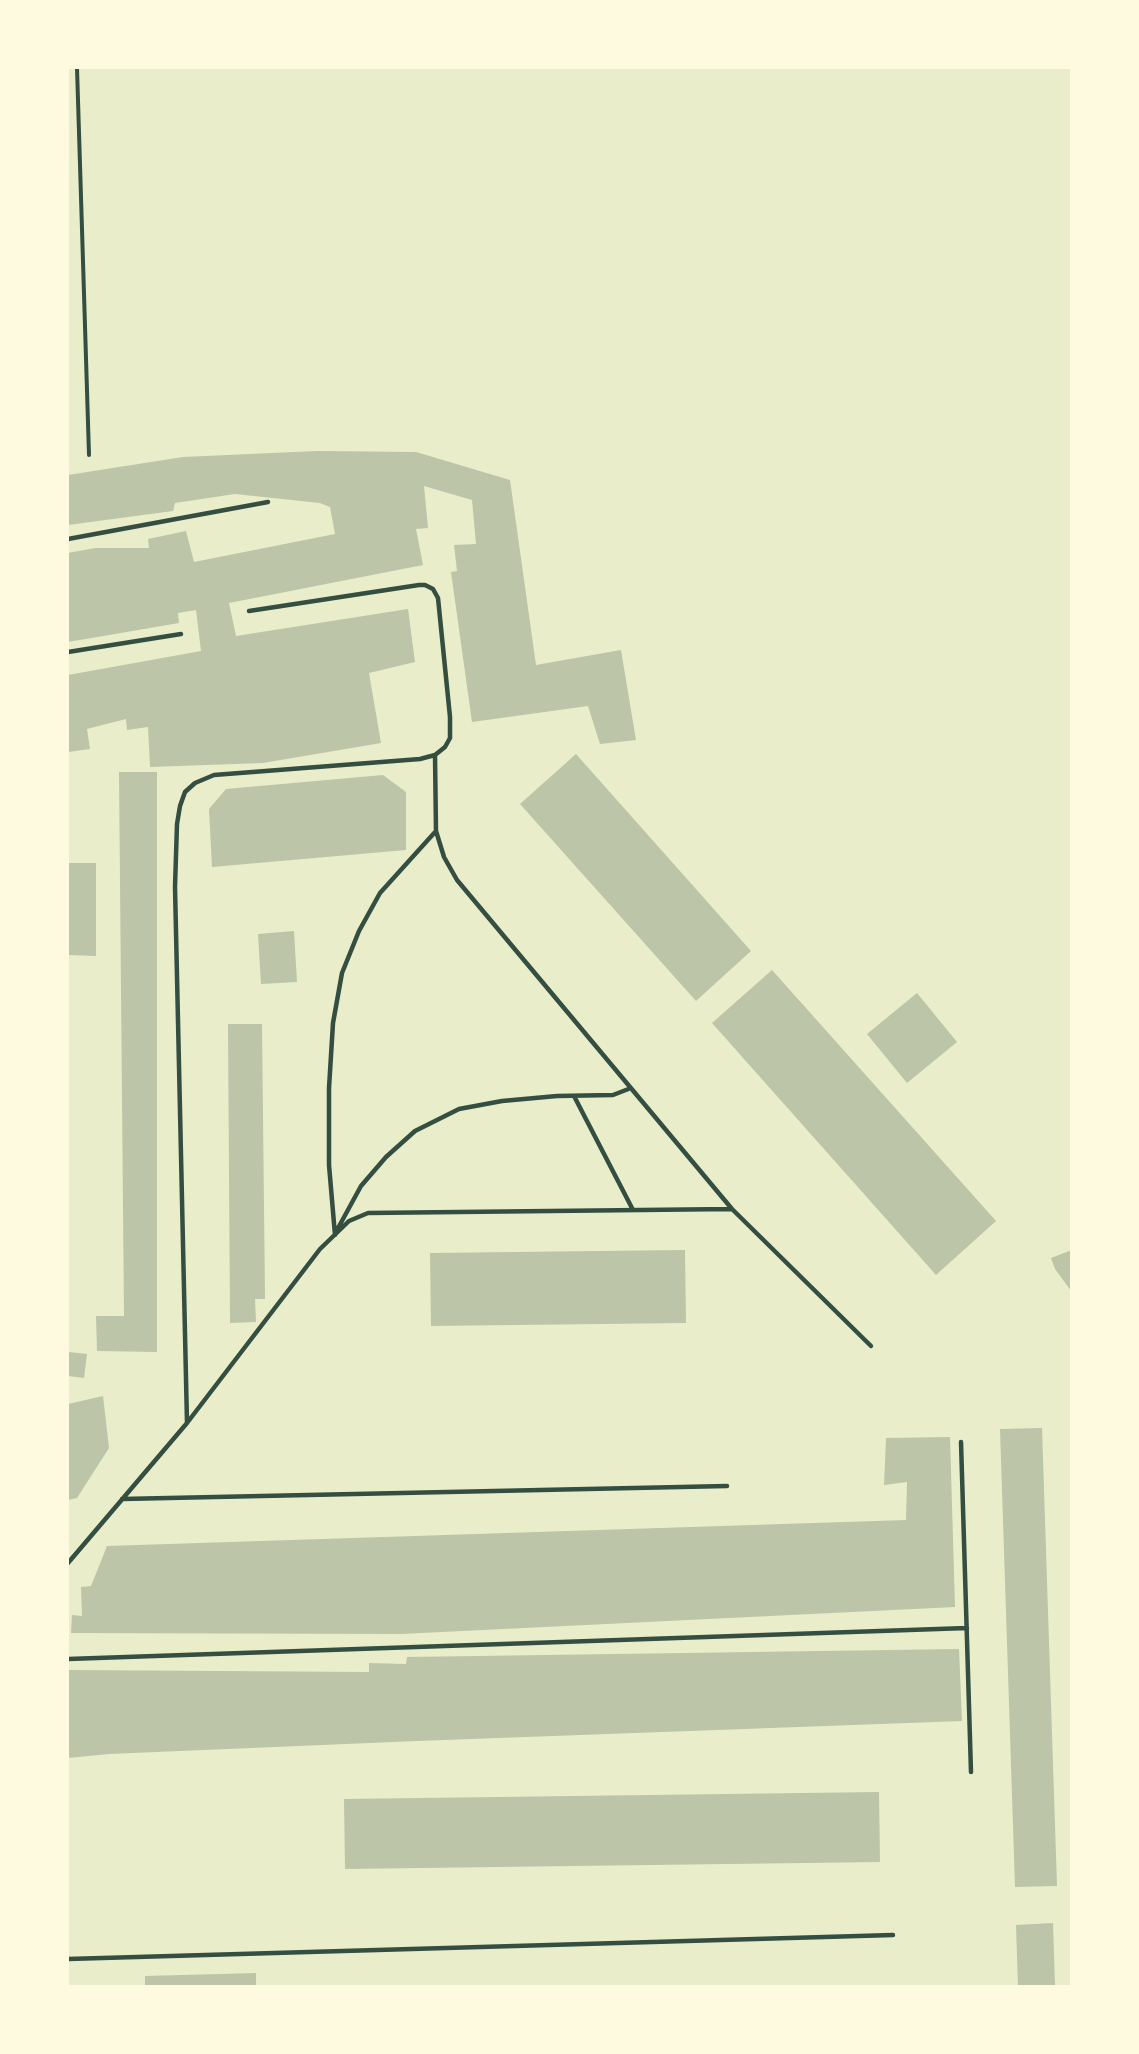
<!DOCTYPE html>
<style>
body{margin:0}
#map{position:relative;width:1139px;height:2054px;overflow:hidden;background:#e9edc9;font-family:"Alegreya Sans",sans-serif}
canvas{display:block}
.frame{position:absolute;inset:0;border:69px solid #fefae0;pointer-events:none}
</style>
<div id="map">
<canvas width="1139" height="2054"></canvas>
<div class="frame"></div>
</div>
<script>
const ctx = document.querySelector('canvas').getContext('2d');
ctx.lineJoin = 'round';
function paint(path, color) { ctx.fillStyle = color; ctx.fill(path, 'evenodd'); }
const shape = rows => new Path2D(rows.map(r => 'M' + r).join(''));
function strokePath(path, color, width, dash) { ctx.strokeStyle = color; ctx.lineWidth = width; ctx.lineCap = dash ? 'butt' : 'round'; ctx.setLineDash(dash || []); ctx.stroke(path); }
paint(shape([
 [317,451,416,452,510,480,536,665,621,650,636,740,600,744,588,706,472,722,451,572,457,571,454,545,476,544,472,500,424,486,428,528,416,529,423,565,229,603,236,636,408,609,415,662,369,673,381,743,263,763,150,767,148,727,127,730,126,719,87,729,90,749,68,752,68,675,201,651,196,610,178,613,179,623,68,642,68,553,95,548,149,548,148,539,186,531,194,562,335,534,330,507,320,503,235,494,175,503,173,511,68,525,68,475,183,457],
 [576,754,751,951,696,1001,520,804],
 [119,772,157,772,157,1352,97,1351,96,1316,124,1316],
 [383,775,406,792,406,850,212,867,209,809,226,789],
 [68,863,96,863,96,956,68,955],
 [294,931,297,982,261,984,258,934],
 [772,970,996,1221,936,1275,712,1023],
 [917,993,957,1042,907,1083,867,1034],
 [228,1024,262,1024,265,1299,255,1299,256,1322,230,1323],
 [685,1250,686,1323,431,1326,430,1253],
 [1072,1250,1072,1292,1055,1269,1051,1258],
 [68,1352,87,1354,84,1378,68,1376],
 [103,1396,109,1448,77,1498,68,1500,68,1404],
 [1042,1428,1057,1886,1015,1887,1000,1429],
 [950,1437,955,1607,401,1634,71,1633,72,1615,82,1616,81,1587,91,1586,107,1546,906,1520,907,1482,884,1485,886,1438],
 [959,1649,962,1721,417,1741,109,1754,68,1758,68,1670,369,1672,369,1663,406,1664,407,1657],
 [879,1792,880,1862,345,1869,344,1799],
 [1053,1923,1055,1986,1018,1986,1016,1925],
 [256,1973,256,1986,145,1986,145,1976]
]), '#bcc5a7');
strokePath(shape([
 [77,68,89,455]
]), '#344e41', 4);
strokePath(shape([
 [68,539,268,502],
 [68,652,181,634],
 [435,755,436,831,444,857,457,880,732,1209],
 [574,1096,633,1210],
 [337,1230,361,1186,386,1157,415,1131,459,1109,502,1101,557,1096,613,1095,631,1088],
 [335,1235,329,1165,329,1088,333,1023,342,973,359,931,380,893,436,831],
 [187,1423,175,887,177,824,180,806,185,792,195,783,214,775,420,759,435,755,445,747,450,738,450,717,438,598,433,589,425,585,419,585,249,611],
 [961,1442,971,1772],
 [122,1499,727,1486],
 [68,1563,187,1423,320,1249,349,1221,368,1213,732,1209,871,1346],
 [68,1659,967,1628],
 [68,1959,893,1935]
]), '#344e41', 4.5);
</script>
